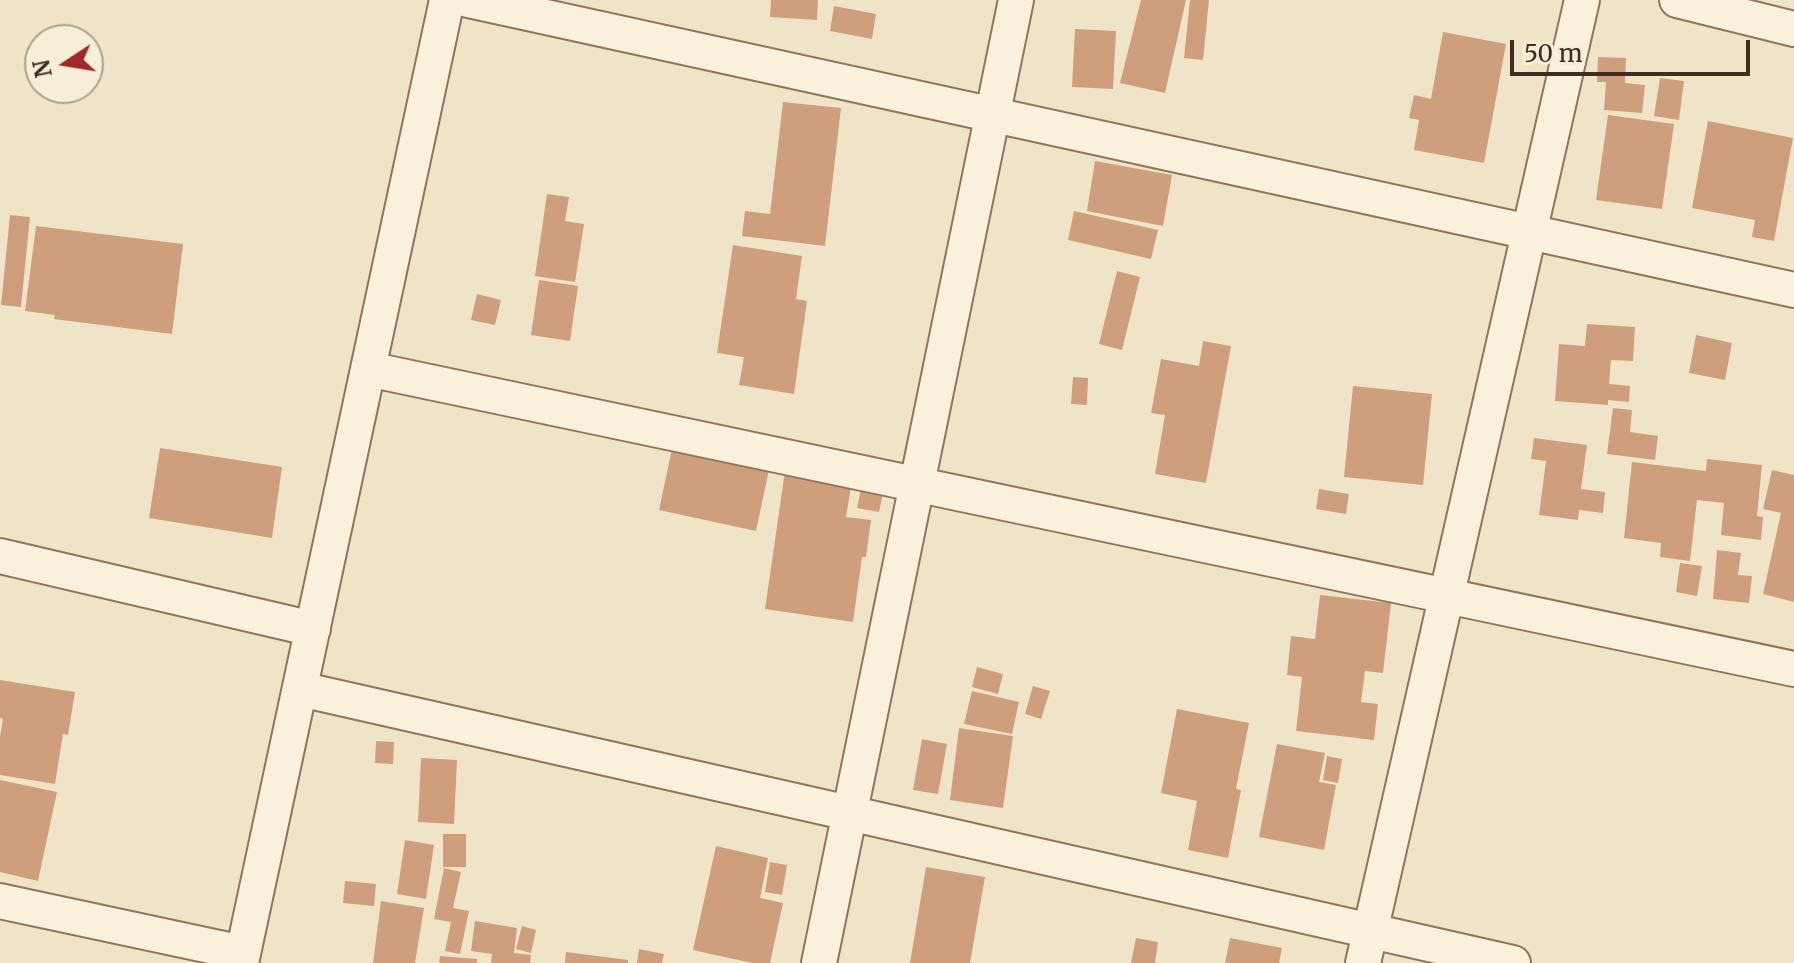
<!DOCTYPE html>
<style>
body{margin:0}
#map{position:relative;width:1794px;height:963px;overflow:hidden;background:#f0e4c8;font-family:Merriweather,serif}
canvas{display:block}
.north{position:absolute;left:24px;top:24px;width:80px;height:80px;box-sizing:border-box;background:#f7eed8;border:2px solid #ada18e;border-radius:50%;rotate:258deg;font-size:22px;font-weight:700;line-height:32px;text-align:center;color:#3d2e20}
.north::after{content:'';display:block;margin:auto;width:28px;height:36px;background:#9e2a2b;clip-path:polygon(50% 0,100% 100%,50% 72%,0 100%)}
.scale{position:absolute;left:1510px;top:40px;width:240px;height:36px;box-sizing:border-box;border:4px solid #3d2e20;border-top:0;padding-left:10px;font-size:24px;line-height:28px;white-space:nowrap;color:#3d2e20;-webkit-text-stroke:6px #f7eed8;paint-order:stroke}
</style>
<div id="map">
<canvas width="1794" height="963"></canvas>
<div class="north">N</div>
<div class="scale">50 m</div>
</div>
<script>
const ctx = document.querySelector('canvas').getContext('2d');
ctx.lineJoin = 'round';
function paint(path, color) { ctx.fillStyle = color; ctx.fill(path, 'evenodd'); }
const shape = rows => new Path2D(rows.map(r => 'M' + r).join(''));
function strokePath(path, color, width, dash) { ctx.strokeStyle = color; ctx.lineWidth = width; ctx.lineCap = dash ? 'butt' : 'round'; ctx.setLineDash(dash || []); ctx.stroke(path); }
paint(shape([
 [771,0,818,0,817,20,770,17],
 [1141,0,1186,0,1165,93,1120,83],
 [1190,0,1209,0,1203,60,1184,58],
 [834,6,876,14,872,39,830,31],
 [1075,29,1116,31,1113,89,1072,87],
 [1443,32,1506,44,1484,163,1414,150,1419,120,1409,118,1414,95,1431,99],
 [1598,57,1626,58,1625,83,1645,85,1642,113,1604,110,1606,82,1597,82],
 [1660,78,1684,81,1679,120,1654,116],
 [783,102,841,108,825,246,742,236,745,211,770,214],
 [1608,115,1674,124,1662,209,1596,200],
 [1708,121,1793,138,1774,241,1752,237,1755,220,1692,208],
 [1095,161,1172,175,1163,226,1087,211],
 [547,194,569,197,565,221,584,224,575,282,535,276],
 [1074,211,1158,230,1151,259,1068,240],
 [10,215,30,217,21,307,1,305],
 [36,226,183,244,172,334,54,319,55,315,25,311],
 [733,245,802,256,796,299,807,301,794,394,739,385,744,357,717,353],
 [1117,271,1140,277,1122,350,1099,344],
 [539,280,578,286,570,341,531,335],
 [477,294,501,300,495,325,471,320],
 [1587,324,1635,327,1633,361,1611,360,1609,384,1630,386,1629,402,1608,400,1608,405,1555,401,1559,344,1585,346],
 [1696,335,1732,343,1725,380,1689,373],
 [1203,341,1231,346,1206,483,1155,474,1165,415,1151,413,1161,359,1199,366],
 [1073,377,1088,378,1087,405,1071,404],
 [1353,386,1432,394,1423,485,1344,477],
 [1613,408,1632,410,1630,432,1658,436,1655,460,1607,454],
 [1534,438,1587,445,1581,489,1605,492,1603,513,1579,510,1578,520,1539,515,1546,461,1531,459],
 [673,444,770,465,756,531,659,510],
 [160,448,282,467,272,538,149,518],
 [1707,459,1762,465,1757,516,1763,517,1761,540,1721,535,1724,503,1697,500,1690,561,1660,557,1661,543,1624,538,1632,462,1706,471],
 [1772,470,1794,475,1794,602,1763,594,1781,513,1763,509],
 [785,471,852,481,846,517,871,520,866,557,862,557,853,622,765,609],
 [863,480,885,484,879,512,857,508],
 [1319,489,1349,494,1346,514,1316,509],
 [1717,550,1741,553,1738,575,1752,576,1749,603,1713,599],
 [1680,563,1702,566,1697,596,1676,592],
 [1320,595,1391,603,1383,673,1365,671,1361,702,1378,704,1374,740,1296,731,1302,677,1287,675,1291,636,1315,639],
 [977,667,1003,674,998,694,972,687],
 [0,680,75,692,68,735,63,734,55,784,0,775,0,736,3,719,0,718],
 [1033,686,1050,691,1041,719,1025,714],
 [972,691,1019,702,1012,734,964,724],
 [1177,709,1249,723,1236,789,1241,790,1228,858,1188,850,1197,801,1161,793],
 [959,728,1013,736,1003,808,950,800],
 [922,739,947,744,938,794,913,790],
 [376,741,394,742,393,764,375,763],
 [1277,744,1325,753,1319,782,1336,785,1324,850,1259,837],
 [1327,756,1342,759,1338,783,1323,780],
 [421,758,457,760,454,824,418,822],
 [0,780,57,792,38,881,0,872],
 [443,834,466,834,466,867,443,867],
 [405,840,434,845,426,899,397,894],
 [716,846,768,858,760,898,783,903,770,963,752,963,693,950],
 [770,862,787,865,782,895,765,892],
 [926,867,985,877,970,963,910,963],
 [444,868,461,872,453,908,469,911,460,954,445,951,451,922,434,919],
 [345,881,376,884,374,906,343,903],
 [381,901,424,908,415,963,373,963],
 [475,921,517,928,514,953,531,955,530,963,491,963,492,954,471,951],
 [522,926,536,930,531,953,516,949],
 [1136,938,1158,942,1155,963,1131,963],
 [1230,938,1282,948,1279,963,1225,963],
 [639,949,664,954,662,963,637,963],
 [566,952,628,960,628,963,565,963],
 [440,956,477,959,477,963,439,963]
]), '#cf9f7d');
const minor = shape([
 [468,0,1794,290],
 [1677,0,1794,29],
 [368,369,1794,669],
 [0,556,313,629],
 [300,689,1513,963],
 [0,901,243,953],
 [241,963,447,0],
 [819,963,1016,0],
 [1363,963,1582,0]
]);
strokePath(minor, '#8d765c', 38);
strokePath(minor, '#faf1dc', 34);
</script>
